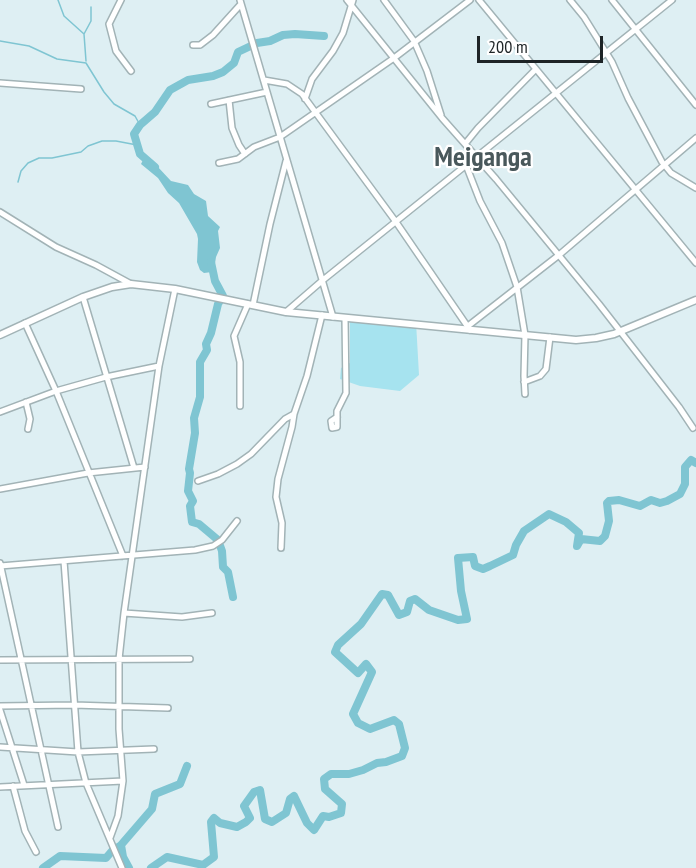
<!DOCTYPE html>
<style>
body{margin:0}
#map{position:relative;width:696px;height:868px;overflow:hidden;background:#deeff3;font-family:"PT Sans Narrow",sans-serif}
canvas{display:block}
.scale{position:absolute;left:477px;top:36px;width:126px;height:27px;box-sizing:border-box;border:3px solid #1e2426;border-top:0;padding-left:8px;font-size:18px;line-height:21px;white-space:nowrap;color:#1e2426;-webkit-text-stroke:4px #fff;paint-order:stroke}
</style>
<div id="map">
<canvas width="696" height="868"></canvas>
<div class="scale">200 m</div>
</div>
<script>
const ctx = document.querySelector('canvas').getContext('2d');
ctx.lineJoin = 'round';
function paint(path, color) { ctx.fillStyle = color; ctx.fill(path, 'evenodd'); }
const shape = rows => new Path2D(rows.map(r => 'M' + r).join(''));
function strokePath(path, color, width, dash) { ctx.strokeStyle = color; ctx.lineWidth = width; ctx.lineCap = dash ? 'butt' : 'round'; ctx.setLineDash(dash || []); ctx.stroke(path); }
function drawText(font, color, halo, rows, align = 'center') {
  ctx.font = font + ' "PT Sans Narrow",sans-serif'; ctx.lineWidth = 4.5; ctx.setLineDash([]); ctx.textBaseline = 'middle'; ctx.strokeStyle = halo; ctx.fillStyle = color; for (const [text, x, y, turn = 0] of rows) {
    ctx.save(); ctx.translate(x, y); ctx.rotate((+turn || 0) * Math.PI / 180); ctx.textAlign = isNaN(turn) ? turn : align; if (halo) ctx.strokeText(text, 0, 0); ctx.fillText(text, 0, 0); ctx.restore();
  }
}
paint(shape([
 [350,315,416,322,419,375,400,391,360,386,340,379,341,368,350,363]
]), '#a6e3ef');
paint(shape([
 [143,160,157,166,171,181,188,185,194,194,206,201,208,216,220,227,218,231,220,248,216,257,214,270,212,272,204,273,200,270,197,262,198,239,197,234,179,203,168,193,158,178,141,164]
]), '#7fc5d2');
strokePath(shape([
 [58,0,64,16,84,34,86,61],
 [84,34,91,21,91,7],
 [0,41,29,46,57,59,86,63,104,92,114,104,135,116,140,125],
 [18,182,21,171,28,163,39,158,52,158,81,152,88,146,102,141,116,141,137,145]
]), '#7fc5d2', 1.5);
strokePath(shape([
 [155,167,140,154,134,134,140,125,155,112,170,90,188,80,213,76,223,72,234,63,238,52,257,43,270,41,283,35,295,34,324,36],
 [211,262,215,281,223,296,218,304,211,333,206,344,207,350,200,362,200,397,194,418,195,433,189,469,190,473,188,491,193,501,190,506,192,522,199,524,218,540,222,551,223,567,228,572,233,597],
 [43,868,60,856,106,858,112,851,120,846],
 [129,868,123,857,121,845,152,809,155,794,180,784,187,766],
 [151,868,167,857,203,865,214,857,211,822,214,818,220,823,237,827,246,822,250,818,244,806,254,792,260,790,265,819,272,822,286,813,290,799,294,796,307,823,314,830,323,816,329,817,341,813,342,804,325,789,324,779,331,774,349,774,363,770,377,763,386,762,402,756,405,748,399,724,394,720,370,729,358,723,353,714,372,672,366,664,358,673,335,652,338,645,361,624,382,594,388,595,399,615,407,612,410,601,415,599,429,610,458,620,467,619,461,591,458,558,473,557,475,566,483,569,490,566,513,555,516,545,524,531,549,514,566,522,579,533,577,546,581,539,600,541,605,536,609,521,607,503,609,501,619,500,640,506,651,500,660,503,667,501,680,494,685,484,685,467,691,460,696,463]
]), '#7fc5d2', 8);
const minor = shape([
 [121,0,109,24,116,51,131,71],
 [240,0,333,317],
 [347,0,442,118,496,179,599,304,679,407,693,428],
 [384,0,414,41,427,71,441,115],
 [479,0,696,263],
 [570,0,584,17,612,62,628,98,662,162,671,173,696,188],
 [612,0,696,105],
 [193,45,200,45,213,35,241,4],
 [264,80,287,84,302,94,396,222,470,330],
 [0,83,81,89],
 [305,99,312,79,333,51,343,33,353,0],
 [229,100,232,128,239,145,245,154],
 [211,104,267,92],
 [465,144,478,128,536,69],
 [219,163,238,159,254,147,280,137,394,58,470,0],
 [466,165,480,201,502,243,517,287,525,335,524,376,525,394],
 [0,212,56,247,96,265,131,284],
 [83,297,134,468],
 [253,305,270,224,286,161],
 [286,312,323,280,672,0],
 [25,323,56,391,123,556],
 [468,326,559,255,696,138],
 [524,382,540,376,546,369,550,337],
 [26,402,30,419,28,429],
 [240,406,240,362,234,336,248,304],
 [0,412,56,391,106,377,159,366],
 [337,417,331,421,332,428,337,427,337,411,346,393,345,318],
 [198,481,218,474,237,464,251,454,285,419,294,414],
 [0,489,88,473,145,467],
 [281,548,282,523,276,497,278,479,292,427,294,414,307,376,322,315],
 [64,561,78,752,86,783,122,868],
 [0,563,58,827],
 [0,566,195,550,213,546,222,540,237,521],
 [124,613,182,617,212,613],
 [0,660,190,659],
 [0,706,74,705,168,708],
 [0,710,24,785],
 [0,747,78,752,154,749],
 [13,786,25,831,36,852],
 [0,787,123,781],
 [110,838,118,816,123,781,119,729,119,659,124,613,159,366,175,289]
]);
const tertiary = shape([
 [0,335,83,297,112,287,131,284,175,289,286,312,576,340,596,338,614,334,696,300]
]);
strokePath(minor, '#a2b3b6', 8);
strokePath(tertiary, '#a2b3b6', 9);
strokePath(minor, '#fff', 5);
strokePath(tertiary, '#fff', 6);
drawText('bold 28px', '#49585b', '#fff', [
 ["Meiganga",483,158]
]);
</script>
